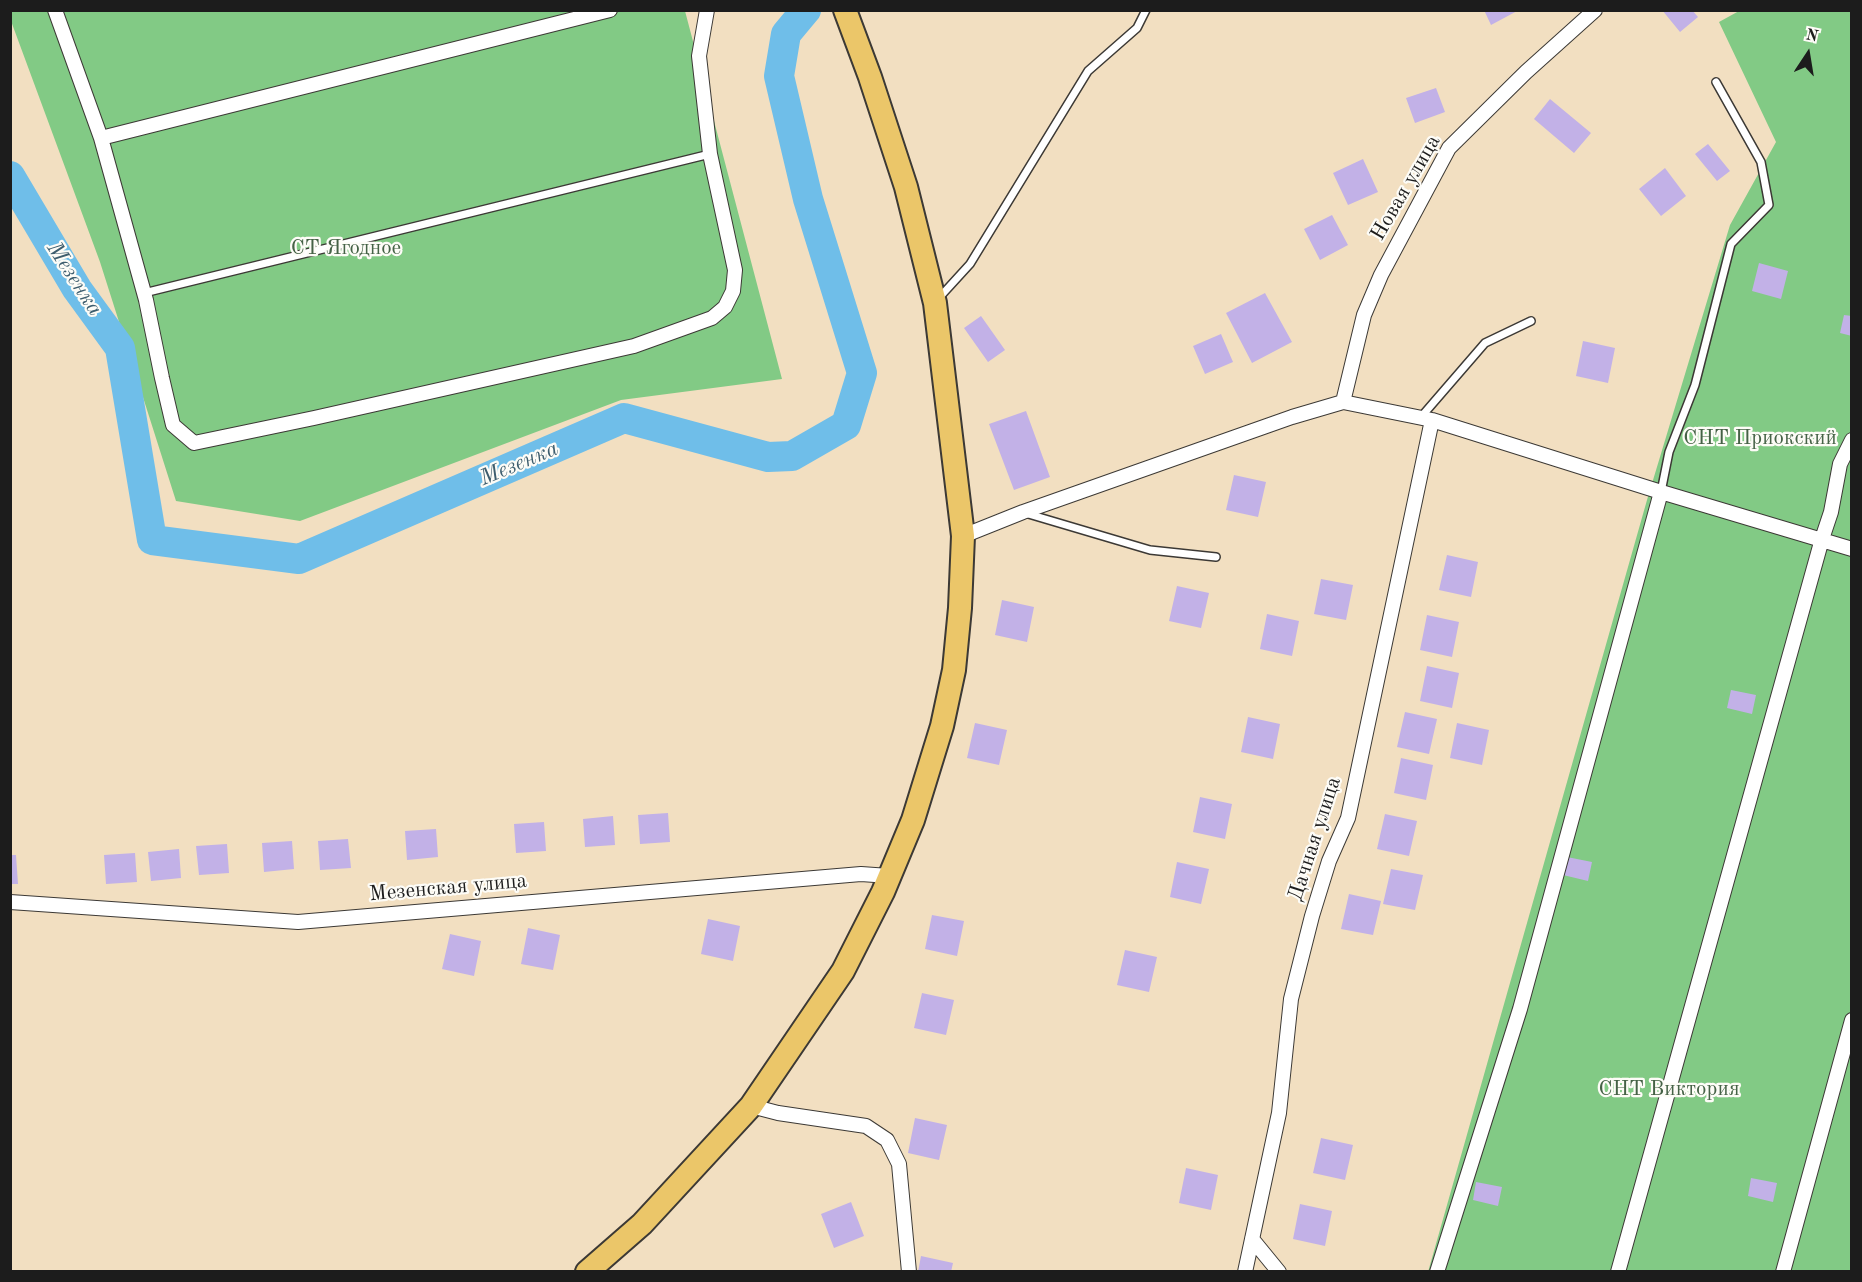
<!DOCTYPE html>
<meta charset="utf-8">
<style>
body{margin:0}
#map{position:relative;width:1862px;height:1282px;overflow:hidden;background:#f2dfc1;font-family:"Old Standard TT",serif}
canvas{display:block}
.frame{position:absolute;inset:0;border:12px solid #1c1c1c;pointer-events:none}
.north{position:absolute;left:1778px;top:24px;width:60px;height:60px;-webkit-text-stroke:4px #fdfcf7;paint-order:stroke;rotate:12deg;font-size:16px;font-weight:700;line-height:24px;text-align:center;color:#1c1c1c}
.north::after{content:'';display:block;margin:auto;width:21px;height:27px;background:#1c1c1c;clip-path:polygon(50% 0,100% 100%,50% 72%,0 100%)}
</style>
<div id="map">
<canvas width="1862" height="1282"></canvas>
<div class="frame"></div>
<div class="north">N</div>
</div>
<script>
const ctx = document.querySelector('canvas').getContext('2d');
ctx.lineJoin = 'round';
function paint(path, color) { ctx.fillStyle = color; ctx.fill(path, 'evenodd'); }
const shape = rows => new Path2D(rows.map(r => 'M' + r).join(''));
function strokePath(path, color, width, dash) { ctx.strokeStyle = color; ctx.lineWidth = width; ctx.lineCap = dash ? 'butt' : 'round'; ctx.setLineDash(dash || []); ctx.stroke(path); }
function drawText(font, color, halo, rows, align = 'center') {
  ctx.font = font + ' "Old Standard TT",serif'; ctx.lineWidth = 4.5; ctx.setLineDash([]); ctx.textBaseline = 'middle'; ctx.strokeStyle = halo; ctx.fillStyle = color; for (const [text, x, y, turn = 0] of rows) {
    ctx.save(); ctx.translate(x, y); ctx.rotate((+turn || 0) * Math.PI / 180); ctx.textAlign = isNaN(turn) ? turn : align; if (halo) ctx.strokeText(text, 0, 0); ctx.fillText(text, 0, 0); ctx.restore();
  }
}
paint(shape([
 [11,10,685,11,782,379,621,400,300,521,176,501,100,262,11,21],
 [1739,11,1851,11,1851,1271,1428,1272,1647,500,1730,225,1776,142,1719,22]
]), '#82ca85');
strokePath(shape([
 [10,176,77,289,120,348,152,540,299,559,624,418,768,457,792,456,846,425,862,373,808,199,779,76,786,34,806,10]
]), '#6fbee9', 30);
paint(shape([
 [1484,10,1519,10,1491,25],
 [1662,10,1692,10,1698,17,1680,32],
 [1436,88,1445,112,1415,123,1406,98],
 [1550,99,1591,133,1574,153,1534,119],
 [1708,144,1730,171,1717,181,1695,154],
 [1363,159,1378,192,1348,205,1333,173],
 [1665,168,1686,196,1661,216,1639,189],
 [1332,215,1348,245,1320,260,1304,229],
 [1759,263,1788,271,1781,299,1752,291],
 [1265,293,1292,342,1252,363,1226,313],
 [1844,315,1852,316,1852,336,1840,333],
 [981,316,1005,350,988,362,964,328],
 [1221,334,1233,362,1205,374,1193,346],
 [1583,341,1615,348,1608,383,1576,376],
 [1026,411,1050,477,1014,490,989,424],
 [1234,475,1266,482,1258,517,1226,510],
 [1447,555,1478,562,1471,597,1439,590],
 [1321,579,1353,585,1346,620,1314,614],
 [1177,586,1209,593,1201,628,1169,621],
 [1002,600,1034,607,1027,642,995,635],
 [1267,614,1299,621,1292,656,1260,649],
 [1427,615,1459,622,1452,657,1420,650],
 [1427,666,1459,673,1452,708,1420,701],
 [1731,690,1756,695,1752,714,1727,708],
 [1405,712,1437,719,1429,754,1397,747],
 [1248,717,1280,724,1273,759,1241,752],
 [975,723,1007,730,999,765,967,758],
 [1457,723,1489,730,1482,765,1450,758],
 [1401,758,1433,765,1426,800,1394,793],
 [1200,797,1232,804,1225,839,1193,832],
 [668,813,670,842,640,844,638,815],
 [1385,814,1417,821,1409,856,1377,849],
 [613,816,615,845,585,847,583,819],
 [544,822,546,851,516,853,514,824],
 [436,829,438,857,407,860,405,831],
 [348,839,351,868,320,870,318,841],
 [292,841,294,869,264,872,262,843],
 [227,844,229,873,199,875,196,846],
 [179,849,181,878,151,881,148,852],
 [135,853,137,882,106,884,104,855],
 [10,855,16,855,18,884,10,884],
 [1567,857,1592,862,1588,881,1563,875],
 [1177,862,1209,869,1201,904,1170,897],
 [1391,869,1423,875,1415,910,1383,904],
 [1349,894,1381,901,1373,935,1341,929],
 [932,915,964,921,957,956,925,949],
 [708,919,740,926,733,961,701,954],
 [528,928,560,935,553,970,521,964],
 [450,934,481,941,474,976,442,969],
 [1125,950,1157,957,1149,992,1117,985],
 [922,993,954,1000,946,1035,914,1028],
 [915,1118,947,1125,939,1160,908,1153],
 [1321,1138,1353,1145,1345,1180,1313,1173],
 [1186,1168,1218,1175,1211,1210,1179,1203],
 [1751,1178,1777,1183,1773,1202,1748,1196],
 [1476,1182,1502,1187,1498,1206,1473,1200],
 [851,1202,864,1236,834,1248,821,1214],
 [1300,1204,1332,1211,1325,1246,1293,1239],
 [921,1256,953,1263,951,1272,918,1272]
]), '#c2b1e7');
const lane = shape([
 [144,293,710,154],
 [938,299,970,264,1088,71,1137,28,1146,10],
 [1421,417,1485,343,1531,321],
 [1661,492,1669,452,1695,385,1731,244,1769,205,1761,162,1716,82],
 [1025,513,1150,550,1216,557]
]);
const street = shape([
 [55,10,101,138,610,10],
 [101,138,146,300,162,378,173,425,194,443,314,418,634,346,712,318,725,307,733,291,735,270,710,154,699,56,707,10],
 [1343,402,1364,315,1381,275,1449,148,1526,72,1595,10],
 [963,536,1023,512,1292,417,1343,402,1432,420,1661,492,1852,549],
 [10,902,298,922,861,874,889,876],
 [751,1106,778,1113,866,1126,887,1140,899,1164,909,1272],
 [1252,1239,1279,1272],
 [1245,1272,1279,1113,1291,999,1312,916,1329,861,1348,818,1432,420],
 [1437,1272,1520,1009,1661,492],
 [1618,1272,1822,539,1831,512,1840,464,1852,440],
 [1783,1272,1852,1020]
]);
const primary = shape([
 [587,1272,642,1224,751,1106,843,971,883,892,913,820,942,726,954,670,960,608,963,536,935,303,906,187,870,77,845,10]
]);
strokePath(lane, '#3c3935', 10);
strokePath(street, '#3c3935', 16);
strokePath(primary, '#3c3935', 26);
strokePath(lane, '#fff', 7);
strokePath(street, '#fff', 14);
strokePath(primary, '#ebc669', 22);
drawText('21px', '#1c1c1c', '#fdfcf7', [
 ["Новая улица",1406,188,-60],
 ["Дачная улица",1315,839,-72],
 ["Мезенская улица",448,888,-5]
]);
drawText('21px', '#456246', '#fdfcf7', [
 ["СТ Ягодное",346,248],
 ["СНТ Приокский",1760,438],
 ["СНТ Виктория",1669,1089]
]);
drawText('italic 22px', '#3d5d6e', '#fdfcf7', [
 ["Мезенка",74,279,57],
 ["Мезенка",519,464,-23]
]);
</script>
